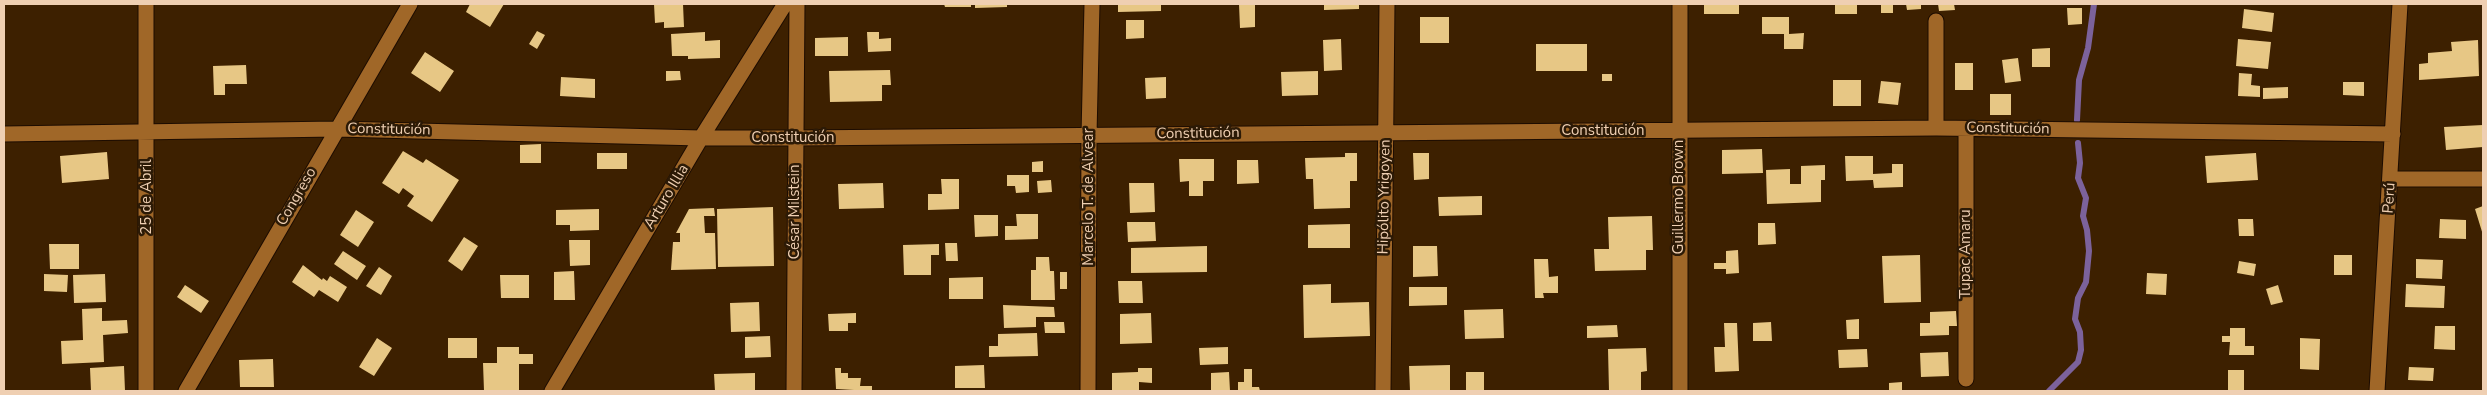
<!DOCTYPE html>
<meta charset="utf-8">
<style>
body{margin:0}
#map{position:relative;width:2487px;height:395px;overflow:hidden;background:#3d2000;font-family:"Nunito Sans",sans-serif}
canvas{display:block}
.frame{position:absolute;inset:0;border:5px solid #efcfb2;pointer-events:none}
</style>
<div id="map">
<canvas width="2487" height="395"></canvas>
<div class="frame"></div>
</div>
<script>
const ctx = document.querySelector('canvas').getContext('2d');
ctx.lineJoin = 'round';
const shape = rows => new Path2D(rows.map(r => 'M' + r).join(''));
function strokePath(path, color, width, dash) { ctx.strokeStyle = color; ctx.lineWidth = width; ctx.lineCap = dash ? 'butt' : 'round'; ctx.setLineDash(dash || []); ctx.stroke(path); }
function paint(path, color) { ctx.fillStyle = color; ctx.fill(path, 'evenodd'); }
function drawText(font, color, halo, rows, align = 'center') {
  ctx.font = font + ' "Nunito Sans",sans-serif'; ctx.lineWidth = 5; ctx.setLineDash([]); ctx.textBaseline = 'middle'; ctx.strokeStyle = halo; ctx.fillStyle = color; for (const [text, x, y, turn = 0] of rows) {
    ctx.save(); ctx.translate(x, y); ctx.rotate((+turn || 0) * Math.PI / 180); ctx.textAlign = isNaN(turn) ? turn : align; if (halo) ctx.strokeText(text, 0, 0); ctx.fillText(text, 0, 0); ctx.restore();
  }
}
strokePath(shape([
 [2077,120,2079,80,2088,48,2094,4],
 [2049,391,2078,362,2081,350,2080,332,2075,319,2078,298,2086,282,2089,251,2087,230,2083,216,2086,198,2078,178,2080,163,2078,143]
]), '#7c629b', 6);
paint(shape([
 [470,4,504,4,490,27,466,12],
 [654,4,683,4,684,27,664,28,664,22,655,23],
 [944,4,971,4,971,7,945,7],
 [975,4,1007,4,1007,7,975,8],
 [1118,4,1161,4,1161,11,1118,12],
 [1239,4,1255,4,1255,27,1240,28],
 [1324,4,1359,4,1359,9,1324,10],
 [1704,4,1739,4,1739,14,1704,14],
 [1835,4,1857,4,1857,14,1835,14],
 [1881,4,1893,4,1893,13,1881,13],
 [1906,4,1921,4,1921,9,1907,10],
 [1938,4,1954,4,1955,10,1939,11],
 [2067,8,2082,8,2082,24,2068,25],
 [2244,9,2274,13,2272,32,2242,28],
 [1420,17,1449,17,1449,43,1420,43],
 [1762,17,1789,17,1789,34,1804,33,1803,49,1784,49,1784,34,1762,34],
 [1126,20,1144,20,1144,38,1126,39],
 [537,31,545,35,537,49,529,44],
 [705,32,705,41,720,40,720,58,688,59,688,56,672,56,671,34],
 [867,32,879,32,879,39,891,38,891,51,868,52],
 [848,37,848,56,815,56,815,38],
 [1341,39,1342,70,1324,71,1323,40],
 [2238,39,2271,42,2268,69,2236,66],
 [2478,40,2479,76,2419,80,2419,64,2428,63,2428,53,2452,51,2451,42],
 [1536,44,1587,44,1587,71,1536,71],
 [2050,48,2050,67,2032,67,2032,49],
 [425,52,454,71,440,92,411,73],
 [2018,58,2021,81,2005,83,2002,60],
 [1955,63,1973,63,1973,90,1955,90],
 [246,65,247,84,225,84,225,95,214,95,213,66],
 [890,70,891,85,882,85,882,101,830,102,829,71],
 [666,71,680,71,681,80,666,81],
 [1318,71,1318,95,1282,96,1281,72],
 [2239,73,2252,74,2251,85,2260,86,2260,97,2238,96],
 [1602,74,1612,74,1612,81,1602,81],
 [561,77,595,79,595,98,560,96],
 [1166,77,1166,98,1146,99,1145,78],
 [1833,80,1861,80,1861,106,1833,106],
 [1881,81,1901,83,1898,105,1878,103],
 [2343,82,2364,82,2364,96,2343,95],
 [2288,87,2288,98,2263,99,2263,88],
 [1990,94,2011,94,2011,115,1990,115],
 [2483,125,2483,147,2446,150,2444,127],
 [541,144,541,163,520,163,520,145],
 [1762,149,1763,173,1722,174,1722,150],
 [403,151,423,163,426,159,459,180,432,222,407,206,414,196,403,188,399,194,382,183],
 [107,152,109,179,62,183,60,156],
 [597,153,627,153,627,169,597,169],
 [1345,153,1357,153,1357,181,1350,181,1350,208,1314,209,1313,179,1306,179,1305,158,1345,157],
 [1413,153,1429,153,1429,179,1414,180],
 [2256,153,2258,180,2207,183,2205,156],
 [1845,156,1873,156,1873,174,1892,173,1892,164,1903,164,1903,187,1874,188,1873,180,1846,181],
 [1179,159,1214,159,1214,181,1203,181,1203,196,1189,196,1189,181,1180,182],
 [1237,160,1258,160,1259,183,1237,184],
 [1043,161,1043,172,1032,172,1032,162],
 [1825,165,1825,180,1821,180,1821,202,1767,204,1766,170,1790,169,1790,184,1801,184,1801,166],
 [1007,175,1029,175,1029,192,1016,193,1015,186,1007,186],
 [941,179,959,179,959,209,928,210,928,194,942,194],
 [1051,180,1052,192,1038,193,1037,181],
 [883,183,884,208,839,209,838,184],
 [1129,183,1154,183,1155,212,1130,213],
 [1482,196,1482,215,1439,216,1438,197],
 [2483,206,2483,235,2475,209],
 [773,207,774,266,718,267,717,209],
 [714,208,715,216,704,216,705,233,715,233,716,269,671,270,673,242,680,242,680,233,676,233,689,209],
 [599,209,599,230,570,231,570,225,556,225,556,210],
 [356,210,374,222,358,247,340,235],
 [1016,214,1038,214,1038,239,1005,240,1005,226,1017,226],
 [974,215,998,215,998,236,975,237],
 [1652,216,1653,250,1646,250,1646,270,1595,271,1594,249,1609,249,1608,217],
 [2238,219,2253,219,2254,236,2239,236],
 [2440,219,2466,220,2466,239,2439,238],
 [1127,222,1155,222,1156,241,1128,242],
 [1758,223,1775,223,1776,244,1758,245],
 [1350,224,1350,248,1308,248,1308,225],
 [464,237,478,246,462,271,448,261],
 [569,240,590,240,590,265,570,266],
 [945,243,957,243,958,261,946,261],
 [49,244,79,244,79,269,50,269],
 [939,244,939,255,931,255,931,275,904,275,903,245],
 [1207,246,1207,272,1131,273,1131,248],
 [1413,246,1437,246,1438,276,1413,277],
 [1738,250,1739,273,1726,274,1726,269,1714,269,1714,263,1726,263,1726,251],
 [343,251,366,266,357,280,334,264],
 [1920,255,1921,302,1884,303,1882,256],
 [2334,255,2352,255,2352,275,2334,275],
 [1036,257,1049,257,1050,271,1054,271,1055,300,1031,300,1031,270,1036,270],
 [1534,259,1548,259,1549,277,1558,276,1558,293,1543,293,1544,298,1535,298],
 [2416,259,2443,260,2442,279,2416,278],
 [2239,261,2256,264,2254,276,2237,273],
 [303,265,322,280,323,278,327,281,330,276,347,287,338,302,319,290,314,297,292,282],
 [379,267,392,276,381,295,366,286],
 [574,271,575,300,554,300,554,272],
 [1060,272,1067,272,1067,289,1060,289],
 [2147,273,2167,274,2166,295,2146,294],
 [44,274,68,275,67,292,44,291],
 [105,274,106,302,74,303,73,275],
 [500,275,529,275,529,298,501,298],
 [983,277,983,299,949,299,949,278],
 [1118,281,1142,281,1143,303,1119,303],
 [1331,284,1331,303,1369,302,1370,336,1304,338,1303,285],
 [2406,284,2445,286,2444,308,2405,307],
 [185,285,209,301,201,313,177,297],
 [2278,285,2283,302,2271,305,2266,289],
 [1409,287,1447,287,1447,305,1409,306],
 [759,302,760,331,731,332,730,303],
 [1003,305,1054,307,1055,317,1036,317,1036,327,1004,328],
 [102,308,102,321,127,320,128,333,103,335,104,362,62,364,61,341,83,340,82,309],
 [1503,309,1504,338,1465,339,1464,310],
 [1956,311,1957,326,1949,326,1949,335,1920,336,1920,323,1930,323,1930,312],
 [856,313,856,323,848,323,848,331,829,331,828,314],
 [1151,313,1152,343,1120,344,1120,314],
 [1859,319,1859,339,1847,339,1846,320],
 [1044,322,1064,322,1065,333,1045,333],
 [1771,322,1772,341,1753,341,1753,323],
 [1724,323,1737,323,1739,371,1715,372,1714,347,1725,347],
 [1617,325,1618,337,1587,338,1587,326],
 [2435,326,2455,326,2455,350,2434,349],
 [2230,328,2245,328,2245,346,2254,346,2254,355,2229,355,2230,342,2222,342,2222,336,2230,336],
 [1037,333,1038,356,989,357,989,346,998,346,998,334],
 [770,336,771,357,745,358,745,337],
 [377,338,392,348,374,376,359,367],
 [448,338,477,338,477,358,448,358],
 [2300,338,2320,339,2319,370,2300,369],
 [497,347,519,347,519,354,533,354,533,364,519,364,519,391,484,391,483,363,497,363],
 [1228,347,1228,364,1200,365,1199,348],
 [1646,348,1647,371,1641,372,1641,391,1609,391,1608,349],
 [1867,349,1868,367,1839,368,1838,350],
 [1948,352,1949,376,1921,377,1920,353],
 [273,359,274,387,240,387,239,360],
 [984,365,985,388,955,388,955,366],
 [1450,365,1450,391,1410,391,1409,366],
 [124,366,125,391,91,391,90,368],
 [2409,367,2434,368,2433,381,2408,380],
 [835,368,841,368,841,373,848,373,848,378,861,378,860,386,872,386,872,391,836,389],
 [1138,368,1152,368,1152,383,1139,382,1139,391,1112,391,1112,373,1138,372],
 [1244,369,1252,369,1252,387,1259,387,1260,391,1238,391,1238,382,1244,382],
 [2228,370,2244,370,2244,391,2228,391],
 [1229,372,1230,391,1211,391,1211,373],
 [1466,372,1484,372,1484,391,1466,391],
 [755,373,755,391,715,391,714,374],
 [1902,382,1902,391,1889,391,1889,383]
]), '#e7c785');
const minor = shape([
 [146,4,146,391],
 [1936,21,1936,128],
 [1966,129,1966,379],
 [4,134,336,129,701,138,795,138,1936,128,2393,134],
 [2391,179,2483,179],
 [186,391,410,4],
 [552,391,701,138,785,4],
 [794,391,797,4],
 [1088,391,1089,135,1092,4],
 [1383,391,1387,4],
 [1680,391,1680,4],
 [2377,391,2400,4]
]);
strokePath(minor, '#1d0c00', 17);
strokePath(minor, '#a06728', 15);
drawText('15px', '#efcfb2', '#2c1a06', [
 ["Constitución",2008,129,1],
 ["Constitución",389,130,1],
 ["Constitución",1603,131],
 ["Constitución",1198,134,-1],
 ["Constitución",793,138],
 ["25 de Abril",147,197,-90],
 ["Congreso",297,197,-60],
 ["Arturo Illia",667,197,-59],
 ["Marcelo T. de Alvear",1089,197,-90],
 ["Hipólito Yrigoyen",1385,197,-89],
 ["Guillermo Brown",1679,197,-90],
 ["Perú",2390,198,-86],
 ["César Milstein",795,212,-90],
 ["Tupac Amaru",1966,254,-90]
]);
</script>
